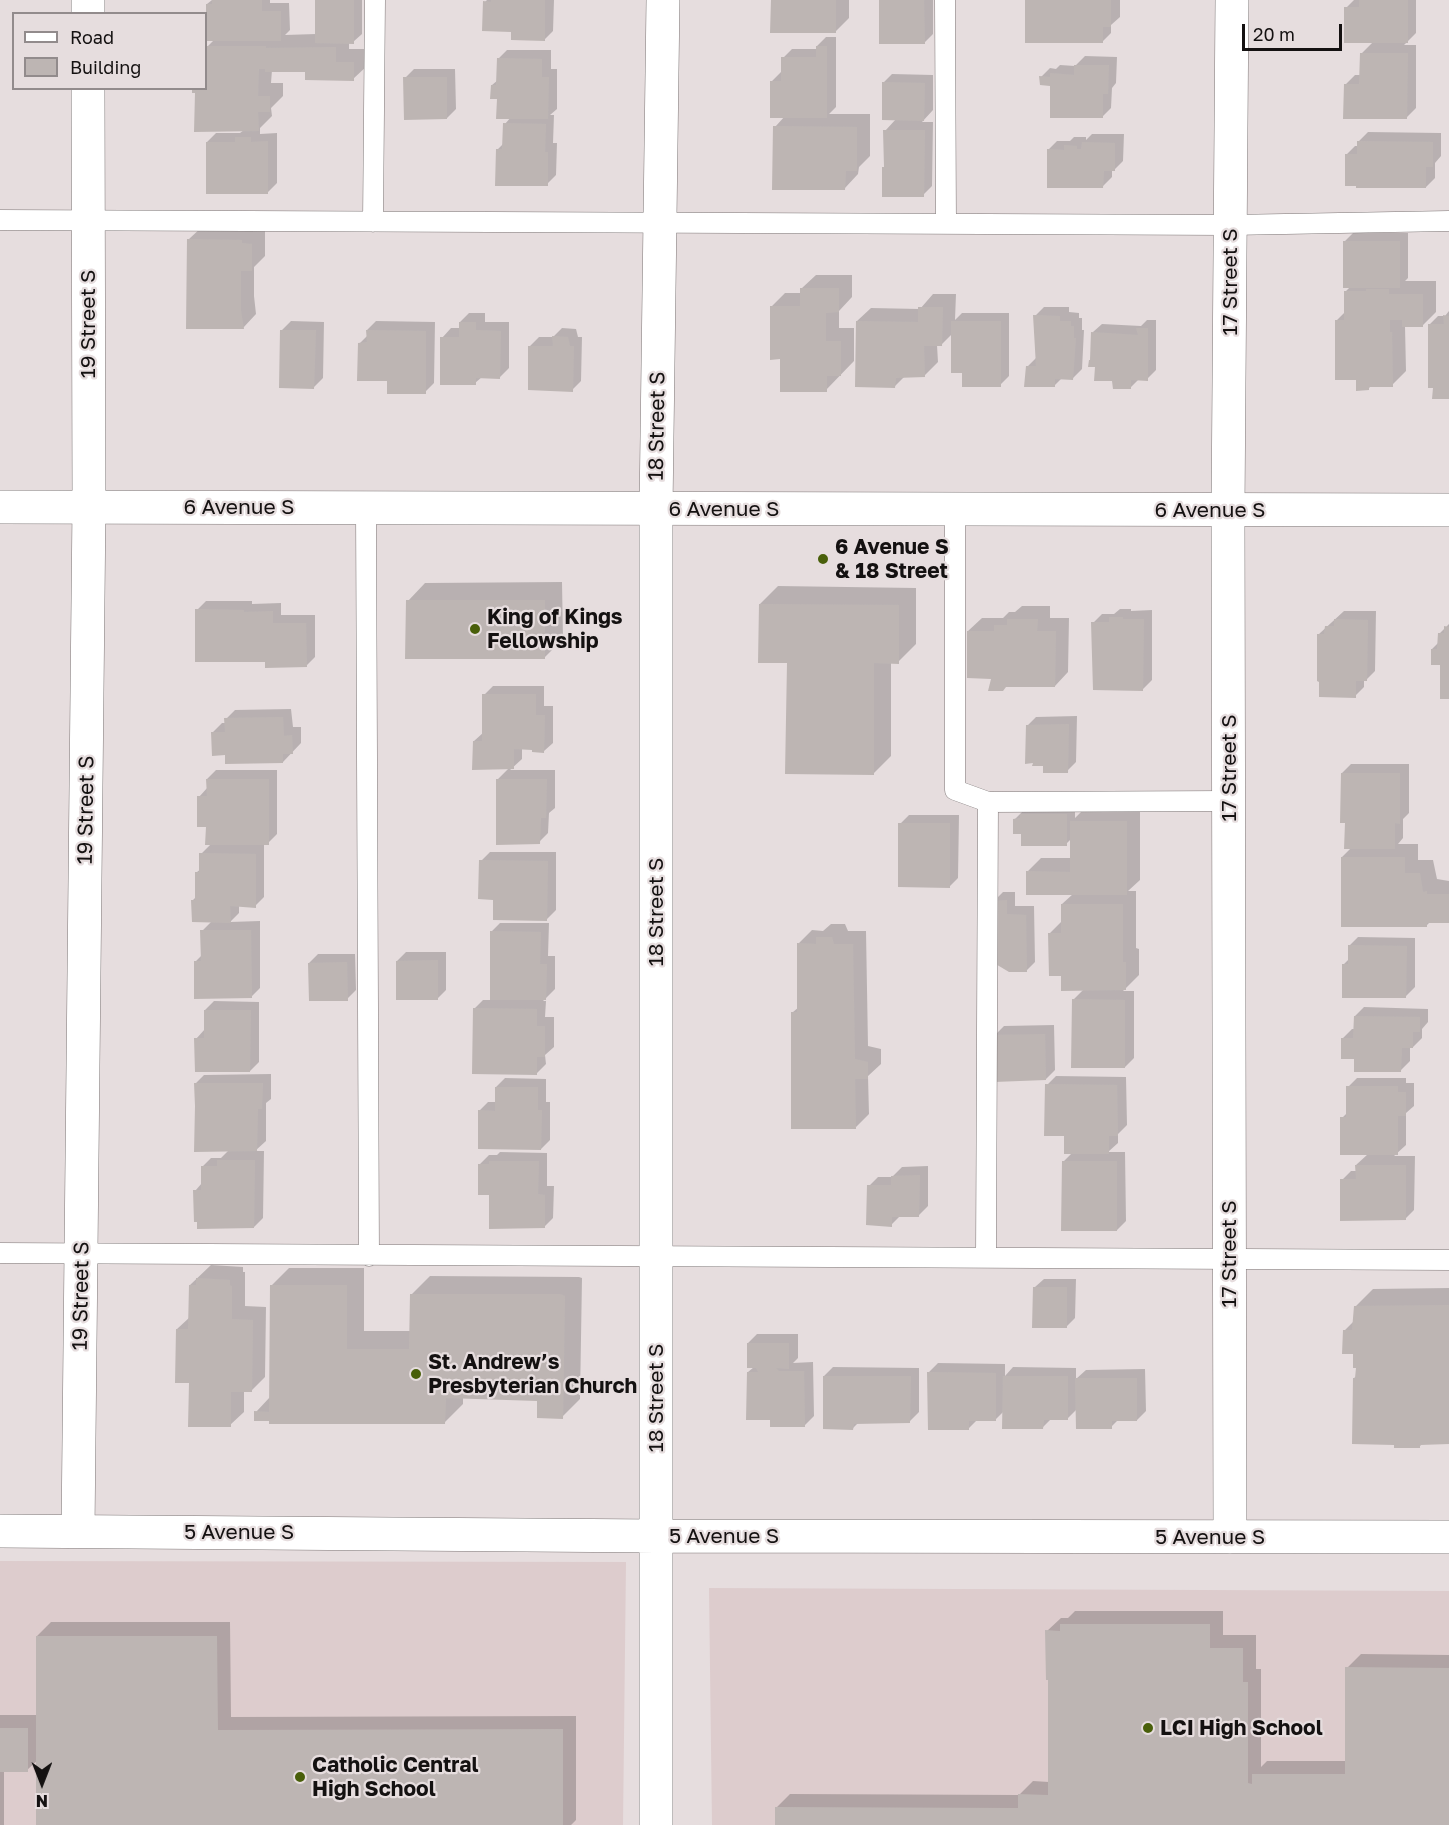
<!DOCTYPE html>
<meta charset="utf-8">
<style>
body{margin:0}
#map{position:relative;width:1449px;height:1825px;overflow:hidden;background:#e6ddde;font-family:"Golos Text",sans-serif}
canvas{display:block}
.legend{position:absolute;left:12px;top:12px;width:195px;height:78px;box-sizing:border-box;background:#e6ddde;border:2px solid #928b8c;margin:0;padding:8px 10px;list-style:none;font-size:18px;color:#141111}
.legend li{display:flex;align-items:center;gap:12px;height:30px}
.legend b{width:30px;border:2px solid #928b8c}
.north{position:absolute;left:12px;top:1753px;width:60px;height:60px;-webkit-text-stroke:4px #e6ddde;paint-order:stroke;rotate:180deg;font-size:16px;font-weight:700;line-height:24px;text-align:center;color:#141111}
.north::after{content:'';display:block;margin:auto;width:21px;height:27px;background:#141111;clip-path:polygon(50% 0,100% 100%,50% 72%,0 100%)}
.scale{position:absolute;left:1242px;top:24px;width:100px;height:27px;box-sizing:border-box;border:3px solid #141111;border-top:0;padding-left:8px;font-size:18px;line-height:21px;white-space:nowrap;color:#141111;-webkit-text-stroke:4px #e6ddde;paint-order:stroke}
</style>
<div id="map">
<canvas width="1449" height="1825"></canvas>
<ul class="legend">
<li><b style="height:8px;background:#fff"></b>Road</li>
<li><b style="height:16px;background:#bdb5b3"></b>Building</li>
</ul>
<div class="north">N</div>
<div class="scale">20 m</div>
</div>
<script>
const ctx = document.querySelector('canvas').getContext('2d');
ctx.lineJoin = 'round';
function paint(path, color) { ctx.fillStyle = color; ctx.fill(path, 'evenodd'); }
const shape = rows => new Path2D(rows.map(r => 'M' + r).join(''));
function strokePath(path, color, width, dash) { ctx.strokeStyle = color; ctx.lineWidth = width; ctx.lineCap = dash ? 'butt' : 'round'; ctx.setLineDash(dash || []); ctx.stroke(path); }
function drawText(font, color, halo, rows, align = 'center') {
  ctx.font = font + ' "Golos Text",sans-serif'; ctx.lineWidth = 4.5; ctx.setLineDash([]); ctx.textBaseline = 'middle'; ctx.strokeStyle = halo; ctx.fillStyle = color; for (const [text, x, y, turn = 0] of rows) {
    ctx.save(); ctx.translate(x, y); ctx.rotate((+turn || 0) * Math.PI / 180); ctx.textAlign = isNaN(turn) ? turn : align; if (halo) ctx.strokeText(text, 0, 0); ctx.fillText(text, 0, 0); ctx.restore();
  }
}
paint(shape([
 [0,1561,626,1562,623,1825,0,1825],
 [709,1588,1449,1591,1449,1825,712,1825]
]), '#ddcccd');
paint(shape([
 [212,0,270,0,270,3,289,3,290,30,285,35,316,34,317,0,362,0,362,34,353,42,349,42,349,49,367,49,367,66,353,79,306,70,272,70,271,83,283,83,283,96,271,108,272,116,260,128,260,134,277,133,277,183,268,192,207,142,216,133,240,133,244,130,206,88,206,53,207,47,215,39,207,4],
 [487,0,554,0,553,31,544,40,513,31,485,2],
 [772,0,849,0,849,18,836,31],
 [880,0,933,0,933,34,924,43],
 [1027,0,1120,0,1120,17,1111,25,1111,33,1102,42],
 [1354,0,1416,0,1416,33,1404,45,1416,45,1416,108,1407,117,1346,84,1355,75,1361,75,1361,54,1373,42,1346,8],
 [826,37,836,37,836,107,829,114,870,114,870,156,859,167,858,174,845,188,775,127,785,116,772,81,781,72,783,72,783,58,792,49,817,49,817,46],
 [507,50,551,50,551,69,557,69,557,109,550,115,554,115,553,143,557,143,556,175,547,184,497,150,504,143,505,124,511,117,492,85,498,80,498,59],
 [1085,56,1117,57,1116,83,1112,88,1111,108,1102,117,1041,77,1050,68,1056,69,1060,65,1075,66],
 [414,69,455,69,456,109,447,118,405,78],
 [892,74,933,75,933,110,922,122,933,122,932,186,923,195,885,166,885,131,896,119,883,83],
 [1368,132,1441,133,1441,156,1435,163,1435,178,1426,187,1346,155,1355,146,1358,146,1359,141],
 [1092,134,1124,134,1123,161,1114,170,1112,170,1112,177,1103,186,1048,150,1057,141,1070,141,1074,137,1086,137,1086,140],
 [203,226,265,231,265,256,254,267,254,296,256,314,243,328,189,239],
 [1353,233,1408,233,1408,278,1405,281,1436,281,1436,312,1422,326,1405,326,1406,371,1392,385,1372,385,1368,389,1357,379,1336,321,1345,312,1345,292,1351,286,1344,242],
 [816,275,852,275,852,297,839,311,839,328,854,328,854,361,826,390,781,357,772,306,785,293,802,293,802,288],
 [933,294,956,294,955,320,962,313,1009,313,1009,376,1000,385,963,372,953,333,941,345,937,345,938,362,924,376,905,376,895,386,857,321,871,308,920,309],
 [1044,307,1069,307,1069,312,1079,313,1079,318,1082,318,1082,330,1084,330,1082,369,1073,378,1062,378,1054,386,1027,367,1036,358,1035,316],
 [1449,311,1449,397,1429,325,1438,316,1445,316],
 [469,313,485,313,485,322,509,322,509,368,500,377,482,377,475,383,442,338,451,328,460,328,460,322],
 [1147,320,1156,320,1156,370,1147,379,1139,379,1130,388,1114,379,1097,366,1093,332,1102,324,1141,326],
 [291,321,324,322,323,378,314,387,282,330],
 [376,321,435,322,434,383,425,392,389,379,359,344,368,335,367,330],
 [562,328,576,329,578,337,582,337,581,381,572,390,530,346,539,337,553,337],
 [562,582,563,639,545,657,408,601,425,583],
 [778,586,916,588,916,644,898,662,891,662,891,756,873,774,788,662,760,604],
 [206,601,252,601,252,604,281,603,281,615,315,615,315,657,306,666,266,660,197,610],
 [1022,606,1050,606,1050,618,1069,618,1068,672,1055,686,993,677,968,631,982,618,1003,618,1009,612,1015,612],
 [1120,609,1131,609,1131,611,1152,610,1152,680,1143,689,1093,623,1102,614,1114,614],
 [1344,611,1376,611,1375,671,1366,680,1364,680,1364,687,1355,696,1319,634],
 [1449,624,1449,698,1441,663,1432,649,1439,642,1439,634],
 [493,686,544,686,544,706,553,706,553,743,544,751,533,748,522,748,522,759,510,770,555,770,555,808,549,813,548,833,539,842,498,779,509,768,474,741,484,732,484,695],
 [291,709,293,727,301,727,301,743,283,762,213,732,222,723,226,723,226,719,235,710],
 [1077,716,1076,762,1067,771,1035,761,1027,726,1036,717],
 [1351,764,1409,764,1409,813,1403,819,1403,838,1398,844,1418,844,1418,860,1433,860,1437,879,1449,881,1449,922,1431,921,1426,926,1342,857,1352,847,1347,822,1342,773],
 [216,770,277,770,277,834,268,843,264,843,264,897,255,906,239,905,239,913,230,922,260,921,260,988,251,997,195,962,202,955,202,931,212,921,193,900,197,896,197,872,201,869,201,854,212,843,199,797,208,787,207,779],
 [1075,806,1075,818,1085,808,1140,808,1140,880,1128,891,1136,891,1136,948,1139,949,1139,975,1123,991,1134,991,1134,1058,1125,1067,1073,1000,1084,989,1062,975,1050,933,1062,921,1062,904,1073,894,1028,871,1041,858,1071,858,1071,839,1066,844,1022,832,1015,819,1024,810],
 [909,815,959,815,958,878,949,887,900,824],
 [490,852,556,852,556,910,547,919,495,898,481,861],
 [1003,892,1015,892,1015,906,1034,906,1035,962,1026,971,994,901],
 [500,923,549,923,548,956,555,956,555,989,543,1001,546,1001,545,1017,554,1017,554,1047,545,1055,546,1064,537,1073,474,1009,483,1000,492,1000,491,932],
 [831,924,845,924,848,931,866,931,868,1046,881,1049,881,1064,868,1076,869,1114,856,1127,793,1012,799,1007,798,944,812,930,823,931],
 [1358,937,1415,938,1415,987,1406,996,1343,965,1349,959,1349,946],
 [406,952,446,952,446,990,437,999,397,961],
 [318,954,355,954,356,990,347,999,309,963],
 [214,1001,259,1002,259,1062,250,1071,196,1039,205,1029,205,1010],
 [1364,1007,1428,1009,1428,1022,1422,1029,1422,1038,1413,1047,1410,1047,1410,1061,1401,1070,1355,1057,1343,1038,1352,1029,1355,1029,1355,1016],
 [1054,1025,1055,1070,1046,1079,995,1035,1004,1026],
 [271,1074,271,1099,266,1103,266,1141,255,1151,264,1151,263,1218,254,1227,195,1191,202,1183,202,1167,211,1158,221,1158,229,1150,195,1084,204,1075],
 [1056,1076,1126,1077,1127,1125,1118,1134,1118,1143,1108,1152,1125,1152,1126,1221,1117,1230,1064,1161,1073,1152,1047,1085],
 [505,1078,546,1079,546,1102,550,1102,550,1140,541,1149,479,1111,488,1102,496,1102,496,1087],
 [1357,1078,1406,1078,1406,1083,1414,1083,1414,1106,1406,1113,1406,1145,1394,1156,1415,1156,1414,1210,1405,1219,1342,1180,1351,1171,1356,1171,1356,1165,1368,1154,1342,1118,1348,1112,1348,1087],
 [500,1152,547,1153,547,1186,554,1186,553,1218,544,1227,480,1164,489,1155,497,1155],
 [928,1166,928,1206,919,1215,901,1215,891,1225,869,1186,878,1177,892,1177,902,1167],
 [211,1265,243,1267,243,1272,245,1272,245,1306,266,1307,265,1377,251,1391,244,1391,244,1412,230,1425,190,1382,177,1329,190,1317,190,1285],
 [289,1268,364,1268,364,1331,411,1331,412,1294,430,1276,579,1277,582,1278,580,1399,562,1417,539,1399,463,1397,463,1404,445,1422,270,1419,256,1412,270,1397,271,1286],
 [1044,1279,1076,1279,1075,1318,1066,1327,1035,1287],
 [1449,1288,1449,1443,1423,1443,1420,1446,1354,1378,1357,1376,1357,1366,1354,1352,1344,1331,1354,1321,1355,1307,1373,1289],
 [757,1334,798,1334,798,1358,793,1363,813,1362,814,1416,805,1425,771,1419,748,1372,754,1367,748,1343],
 [938,1363,1005,1364,1005,1376,1013,1367,1076,1368,1076,1379,1086,1370,1145,1369,1146,1411,1137,1420,1119,1419,1111,1427,1077,1409,1068,1418,1051,1419,1042,1428,1004,1411,995,1420,977,1420,968,1429,929,1372],
 [833,1367,919,1368,919,1412,910,1421,859,1422,853,1428,824,1376],
 [1075,1611,1223,1611,1223,1635,1256,1635,1256,1669,1261,1669,1261,1767,1267,1761,1347,1761,1347,1668,1361,1654,1449,1655,1449,1825,777,1825,777,1807,790,1794,1019,1795,1033,1781,1049,1782,1049,1678,1047,1631,1061,1618,1068,1618],
 [51,1622,230,1622,231,1717,576,1716,576,1820,571,1825,38,1825,38,1760,27,1770,4,1770,4,1825,0,1825,0,1715,37,1715,37,1636]
]), '#0003');
paint(shape([
 [212,0,262,0,262,11,281,11,281,41,206,41,206,4,212,4],
 [315,0,354,0,354,44,315,43],
 [491,0,545,0,545,41,511,40,511,32,482,31,483,1,491,2],
 [771,0,836,0,836,33,770,33],
 [879,0,924,0,925,44,879,44],
 [1025,0,1111,0,1111,27,1103,27,1103,43,1025,43],
 [1359,0,1408,0,1408,43,1344,43,1344,7,1359,7],
 [206,46,266,46,266,48,336,47,336,62,354,62,354,81,305,80,305,72,265,72,265,69,259,69,258,96,270,96,270,112,258,112,259,131,194,132,195,93,192,93,192,88,206,88],
 [816,46,827,46,827,118,770,118,770,81,781,81,781,57,816,57],
 [1360,53,1408,53,1407,119,1343,119,1344,84,1359,84],
 [497,58,542,59,542,77,549,77,548,119,496,119,497,99,490,99,491,85,496,85],
 [1074,65,1109,65,1108,94,1103,94,1103,118,1050,118,1050,86,1040,85,1039,76,1050,77,1050,73,1074,75],
 [403,77,447,77,447,119,404,120],
 [882,82,925,83,924,121,882,120],
 [503,123,546,124,545,152,548,152,548,186,495,186,496,149,502,149],
 [773,126,857,127,857,171,846,171,845,190,772,190],
 [883,130,925,130,924,197,882,197,882,167,884,167],
 [235,137,251,137,251,142,268,141,268,194,206,194,206,142,235,142],
 [1357,141,1433,142,1433,167,1426,167,1426,188,1356,188,1356,186,1345,186,1345,154,1357,154],
 [1082,142,1115,143,1115,171,1104,171,1103,188,1047,188,1047,149,1064,150,1064,145,1077,146,1077,149,1081,149],
 [187,239,242,240,242,243,252,244,252,271,241,271,241,311,244,329,186,329],
 [1343,241,1400,241,1400,288,1343,288],
 [800,288,839,288,839,312,826,313,826,341,841,341,841,376,827,376,827,392,780,392,780,359,770,360,770,306,800,306],
 [1366,289,1389,289,1389,294,1423,294,1423,327,1402,327,1402,320,1390,320,1390,332,1392,332,1393,387,1369,387,1369,390,1356,391,1356,380,1335,380,1335,320,1344,320,1344,291,1366,291],
 [918,307,943,307,942,346,924,346,925,377,896,378,895,388,855,387,856,321,918,322],
 [1033,315,1060,316,1060,321,1071,321,1071,326,1074,326,1074,338,1076,338,1073,380,1055,379,1055,387,1024,387,1026,366,1036,366],
 [1443,315,1449,316,1449,399,1432,399,1433,388,1428,388,1428,324,1444,324],
 [951,321,1001,321,1001,387,962,387,962,373,951,373],
 [459,322,476,322,476,330,501,331,500,379,476,378,476,385,440,385,440,337,459,337],
 [1136,328,1148,328,1148,381,1131,380,1131,389,1113,389,1112,381,1094,381,1095,367,1088,367,1089,360,1090,360,1091,332,1138,335],
 [280,330,316,330,314,389,279,388],
 [366,330,426,331,426,394,387,394,387,381,357,381,358,343,367,342],
 [552,336,568,337,570,346,574,346,573,392,528,390,528,346,553,346],
 [406,600,545,600,545,659,405,659],
 [759,604,899,605,899,664,874,663,874,775,785,774,787,663,758,663],
 [195,609,244,610,244,612,273,611,273,623,306,623,307,667,265,668,265,662,195,662],
 [1109,617,1123,617,1123,619,1144,619,1143,691,1093,690,1091,622,1109,622],
 [1007,619,1038,619,1037,631,1056,631,1055,687,1006,687,1003,691,988,691,991,679,967,678,967,631,994,631,994,625,1007,625],
 [1334,619,1368,620,1367,681,1356,681,1356,698,1319,697,1319,682,1317,681,1317,634,1324,634,1325,626,1334,626],
 [1444,626,1449,627,1449,699,1440,699,1440,665,1431,665,1431,649,1437,649,1438,633,1444,633],
 [482,694,536,694,536,715,545,715,544,753,532,752,532,750,514,749,514,769,472,770,473,741,482,741],
 [283,717,284,736,292,735,293,754,283,754,283,763,225,764,225,755,212,756,211,732,225,732,224,718],
 [1069,724,1068,773,1043,773,1043,766,1032,766,1033,763,1025,764,1026,725],
 [1341,773,1400,773,1400,824,1395,823,1395,849,1344,849,1345,823,1340,823],
 [206,779,269,779,269,845,205,845,206,827,197,827,197,796,207,796],
 [496,779,547,779,546,818,541,818,540,844,496,845],
 [1020,814,1067,814,1067,846,1021,846,1021,834,1013,834,1013,819,1020,818],
 [1070,821,1127,821,1127,895,1026,895,1026,871,1070,872],
 [898,823,950,823,950,888,898,887],
 [199,853,256,854,256,908,230,906,231,923,192,922,191,900,195,900,195,872,199,872],
 [1341,857,1405,857,1405,873,1420,873,1423,892,1427,891,1427,894,1449,894,1449,923,1427,923,1427,927,1341,927],
 [479,860,548,861,547,921,493,920,493,900,478,899],
 [1007,900,1007,914,1026,915,1027,972,1009,972,994,963,993,901],
 [1061,904,1123,904,1123,962,1126,962,1126,990,1061,991,1061,976,1049,976,1048,933,1061,933],
 [200,930,251,930,252,998,194,999,194,961,201,961],
 [490,931,541,932,540,964,547,964,546,1000,490,1000],
 [816,937,832,937,834,944,853,944,855,1059,868,1062,868,1079,855,1079,856,1129,791,1129,791,1012,797,1012,797,943,816,944],
 [1348,945,1407,946,1406,998,1342,998,1342,964,1348,964],
 [438,960,438,1000,396,1000,396,961],
 [347,962,348,1001,309,1001,308,963],
 [1072,999,1125,1000,1125,1068,1071,1068],
 [473,1008,537,1009,537,1026,545,1026,545,1057,537,1057,537,1075,472,1074],
 [204,1010,251,1010,250,1072,195,1072,194,1038,204,1038],
 [1354,1016,1420,1017,1420,1032,1413,1032,1413,1048,1402,1048,1401,1072,1354,1072,1354,1059,1341,1059,1341,1038,1353,1038],
 [1045,1034,1046,1080,994,1082,993,1035],
 [194,1083,263,1083,262,1109,258,1109,257,1151,194,1152,195,1106],
 [1045,1084,1117,1085,1118,1136,1109,1136,1109,1154,1064,1154,1064,1136,1044,1136],
 [1346,1086,1398,1086,1398,1092,1406,1092,1406,1116,1398,1116,1398,1155,1340,1155,1340,1117,1346,1117],
 [495,1087,538,1087,538,1110,542,1110,541,1150,478,1149,478,1110,495,1111],
 [217,1160,255,1160,254,1228,197,1229,197,1222,194,1222,193,1190,201,1190,201,1166,217,1166],
 [489,1161,539,1161,538,1194,545,1195,545,1228,489,1229,489,1195,478,1195,478,1164,489,1164],
 [1062,1161,1117,1161,1117,1231,1061,1231],
 [1355,1165,1406,1165,1406,1220,1340,1221,1340,1179,1356,1179],
 [920,1175,919,1217,892,1217,892,1227,866,1225,867,1185,891,1185,891,1176],
 [196,1278,230,1280,230,1285,232,1286,232,1319,253,1320,252,1392,231,1392,231,1427,188,1427,189,1383,175,1383,176,1329,188,1329,189,1285,196,1285],
 [270,1285,347,1285,347,1349,409,1349,410,1294,560,1294,565,1296,563,1419,537,1418,537,1401,446,1398,445,1424,269,1424,269,1421,254,1421,254,1411,269,1412],
 [1033,1287,1067,1287,1067,1328,1032,1328],
 [1449,1305,1449,1444,1420,1445,1420,1448,1394,1448,1394,1445,1352,1444,1353,1378,1355,1378,1356,1368,1353,1368,1353,1354,1342,1354,1343,1330,1352,1330,1354,1306],
 [747,1343,789,1343,789,1369,776,1368,779,1371,804,1371,805,1427,770,1427,770,1420,746,1420,747,1372,758,1372,756,1368,747,1368],
 [927,1372,996,1373,996,1421,969,1421,969,1430,928,1430],
 [823,1376,911,1376,910,1423,854,1424,853,1430,823,1429],
 [1003,1376,1068,1376,1068,1420,1044,1420,1043,1429,1002,1429],
 [1075,1378,1137,1378,1137,1421,1112,1421,1112,1429,1076,1429],
 [1060,1624,1210,1624,1210,1648,1243,1648,1243,1682,1248,1682,1248,1783,1252,1784,1252,1774,1345,1774,1345,1667,1449,1668,1449,1825,775,1825,775,1807,1018,1808,1018,1794,1048,1795,1048,1680,1046,1680,1045,1630,1060,1631],
 [36,1636,217,1636,218,1730,563,1729,563,1825,36,1825],
 [0,1728,28,1728,28,1772,0,1772]
]), '#bdb5b3');
const lane = shape([
 [945,0,946,224],
 [0,220,1230,225,1449,221],
 [373,222,375,0],
 [366,508,369,1256],
 [955,509,955,790,988,802,986,1257],
 [988,802,1229,801],
 [0,1253,1449,1260]
]);
const street = shape([
 [88,0,88,14],
 [0,1531,656,1536,1449,1537],
 [78,1531,89,506,88,88],
 [1230,1537,1228,510,1232,0],
 [656,1825,656,509,663,0]
]);
const secondary = shape([
 [0,507,1449,510]
]);
strokePath(lane, '#7d7676', 21);
strokePath(street, '#7d7676', 34);
strokePath(secondary, '#7d7676', 34);
strokePath(lane, '#fff', 20);
strokePath(street, '#fff', 33);
strokePath(secondary, '#fff', 33);
for (const [x, y, r, color] of [
 [823,559,6,"#495f0a"],
 [475,629,6,"#495f0a"],
 [416,1374,6,"#495f0a"],
 [1148,1728,6,"#495f0a"],
 [300,1777,6,"#495f0a"]
]) { const dot = new Path2D(); dot.arc(x, y, r, 0, 2 * Math.PI); ctx.fillStyle = color; ctx.fill(dot); strokePath(dot, '#e6ddde', 2); }
drawText('21px', '#141111', '#e6ddde', [
 ["17 Street S",1230,282,-90],
 ["19 Street S",88,324,-90],
 ["18 Street S",657,426,-89],
 ["6 Avenue S",239,507],
 ["6 Avenue S",724,509],
 ["6 Avenue S",1210,510],
 ["17 Street S",1229,768,-90],
 ["19 Street S",86,810,-89],
 ["18 Street S",656,912,-90],
 ["17 Street S",1229,1254,-90],
 ["19 Street S",81,1296,-89],
 ["18 Street S",656,1398,-90],
 ["5 Avenue S",239,1532],
 ["5 Avenue S",724,1536],
 ["5 Avenue S",1210,1537]
]);
drawText('bold 21px', '#141111', '#e6ddde', [
 ["6 Avenue S",835,547],
 ["& 18 Street",835,571],
 ["King of Kings",487,617],
 ["Fellowship",487,641],
 ["St. Andrew’s",428,1362],
 ["Presbyterian Church",428,1386],
 ["LCI High School",1160,1728],
 ["Catholic Central",312,1765],
 ["High School",312,1789]
], 'left');
</script>
